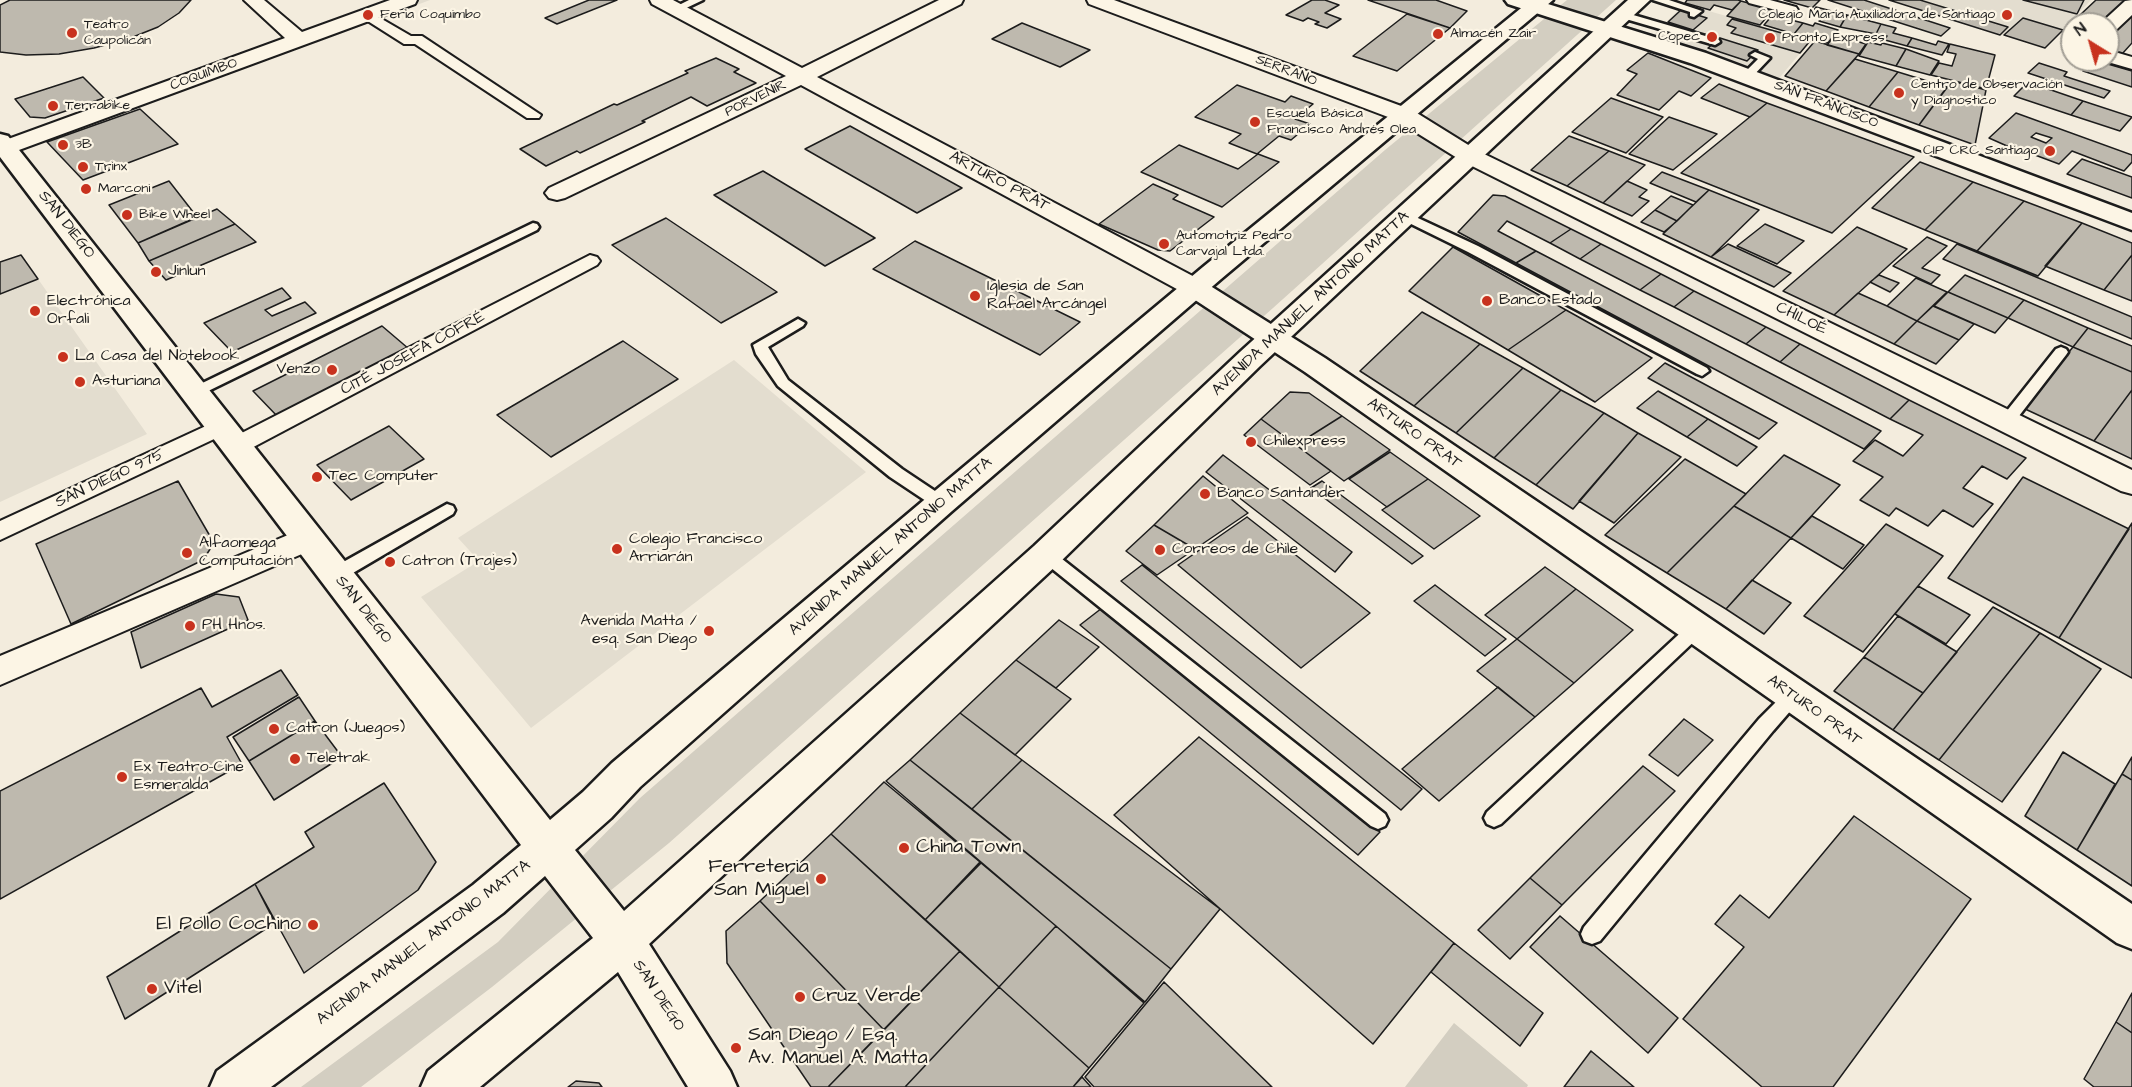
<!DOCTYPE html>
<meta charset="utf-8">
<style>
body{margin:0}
#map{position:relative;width:2132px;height:1087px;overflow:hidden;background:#f3ecdd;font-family:"Architects Daughter",sans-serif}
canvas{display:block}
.north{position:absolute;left:2060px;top:12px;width:60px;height:60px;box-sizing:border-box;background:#fcf5e5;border:2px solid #a29e95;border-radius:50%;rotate:323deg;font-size:16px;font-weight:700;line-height:24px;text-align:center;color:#1c1c1c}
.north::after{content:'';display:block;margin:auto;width:21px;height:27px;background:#c8321e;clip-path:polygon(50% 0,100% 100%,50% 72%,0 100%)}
</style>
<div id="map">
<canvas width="2132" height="1087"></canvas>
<div class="north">N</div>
</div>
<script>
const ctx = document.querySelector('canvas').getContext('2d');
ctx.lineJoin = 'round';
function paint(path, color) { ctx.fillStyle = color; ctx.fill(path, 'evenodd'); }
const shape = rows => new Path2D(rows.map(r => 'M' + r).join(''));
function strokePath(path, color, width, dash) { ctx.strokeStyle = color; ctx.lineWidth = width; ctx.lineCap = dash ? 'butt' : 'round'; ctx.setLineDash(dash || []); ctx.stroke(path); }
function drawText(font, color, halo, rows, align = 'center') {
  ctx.font = font + ' "Architects Daughter",sans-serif'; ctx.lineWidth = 4.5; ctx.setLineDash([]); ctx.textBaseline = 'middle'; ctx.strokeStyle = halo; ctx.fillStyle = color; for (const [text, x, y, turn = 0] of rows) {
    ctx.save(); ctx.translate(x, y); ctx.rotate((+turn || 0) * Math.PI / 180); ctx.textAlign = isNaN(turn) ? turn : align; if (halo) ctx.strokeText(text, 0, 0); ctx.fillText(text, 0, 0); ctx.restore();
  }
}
paint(shape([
 [383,0,430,0,316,43,304,29],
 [1889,0,2091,0,2045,48],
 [1684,4,1811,40,1776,82,1652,37],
 [38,279,147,434,0,502,0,294],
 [734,360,866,472,531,728,421,597,479,561,458,538]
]), '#e3ddcf');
paint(shape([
 [1567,0,1616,0,1273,308,669,843,492,987,361,1087,301,1087,498,942,640,798,1385,150],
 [1454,1023,1528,1085,1527,1087,1405,1087]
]), '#d3cec1');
const building = shape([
 [10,0,191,0,179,13,158,27,128,39,94,48,59,54,26,55,0,52,0,5,10,0],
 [589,0,617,0,557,24,545,18,589,0],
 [1312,0,1325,0,1339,5,1325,13,1341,19,1327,28,1315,24,1319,22,1308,18,1303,21,1286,15,1312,0],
 [1368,0,1436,0,1467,11,1450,28,1368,0],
 [1687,0,1738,0,1741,1,1732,10,1714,5,1710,10,1685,3,1687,0],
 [1784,0,1820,0,1812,8,1784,0],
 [1828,0,1864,0,1950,28,1941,36,1828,0],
 [1889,0,1920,0,2008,27,2000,35,1889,0],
 [2023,0,2084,0,2077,14,2023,0],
 [2096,0,2128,0,2103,24,2072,24,2072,35,2062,32,2096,0],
 [1741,1,1773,10,1760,25,1727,16,1741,1],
 [1816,7,1847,15,1840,27,1819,21,1822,18,1811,15,1816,7],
 [1681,10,1707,18,1693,30,1668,22,1681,10],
 [1776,11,1793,16,1791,20,1803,23,1794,34,1764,25,1776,11],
 [2132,11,2132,43,2122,54,2108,49,2108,34,2132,11],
 [1407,14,1450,28,1397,71,1353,56,1407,14],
 [1847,15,1881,24,1876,34,1840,27,1847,15],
 [2023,18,2063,30,2045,48,2004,35,2023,18],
 [1732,19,1810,41,1800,53,1731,33,1736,28,1727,25,1732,19],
 [1022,23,1090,50,1060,67,992,39,1022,23],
 [1803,23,1813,26,1815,23,1838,30,1828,43,1794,34,1803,23],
 [1881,24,1896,28,1893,33,1912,38,1907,46,1885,40,1887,36,1876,34,1881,24],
 [1835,35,1866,44,1859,54,1827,45,1835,35],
 [1720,38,1758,50,1747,61,1708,48,1720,38],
 [1912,38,1936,45,1938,41,1949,44,1942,55,1907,46,1912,38],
 [1815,41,1859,54,1826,91,1785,76,1815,41],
 [1868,42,1881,45,1882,43,1906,49,1896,66,1859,56,1868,42],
 [1950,44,1995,55,1986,89,1931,75,1939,63,1952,66,1956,54,1947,52,1950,44],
 [1906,49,1939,61,1930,75,1896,66,1906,49],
 [1648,53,1711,78,1691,96,1679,91,1659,110,1617,95,1637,74,1627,70,1648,53],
 [716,58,739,69,734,72,756,83,707,106,691,97,642,121,645,122,580,153,577,151,546,166,520,149,614,104,617,105,688,73,685,71,716,58],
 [1855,59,1898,72,1869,107,1826,91,1855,59],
 [2094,60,2132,71,2132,87,2083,71,2094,60],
 [2039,63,2067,72,2064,76,2110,91,2104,98,2028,73,2039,63],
 [1898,72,1947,87,1919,125,1869,107,1898,72],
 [83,77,104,98,45,118,30,117,15,99,83,77],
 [1952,81,1986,90,1975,145,1919,125,1952,81],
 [2028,82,2083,101,2071,115,2014,96,2028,82],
 [1719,84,1767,103,1750,117,1701,98,1719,84],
 [1237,85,1285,102,1291,96,1313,104,1295,119,1310,124,1291,140,1279,136,1257,154,1229,143,1241,134,1195,117,1237,85],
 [1611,98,1663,117,1626,153,1572,132,1611,98],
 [2083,101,2132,117,2120,131,2071,115,2083,101],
 [1767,103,1914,157,1832,233,1681,173,1767,103],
 [140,109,178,144,83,180,47,142,140,109],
 [2016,113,2132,155,2132,162,2124,171,2072,151,2059,164,2027,152,2025,154,1989,138,2016,113],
 [2036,133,2052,138,2046,143,2031,137,2036,133],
 [1669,117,1717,134,1673,170,1629,154,1669,117],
 [850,126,962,188,917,213,805,149,850,126],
 [1569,136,1609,151,1567,186,1531,170,1569,136],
 [1179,145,1238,169,1258,154,1279,162,1222,207,1141,172,1179,145],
 [1609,151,1645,165,1603,203,1567,186,1609,151],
 [2082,159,2132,177,2132,198,2067,174,2082,159],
 [1920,162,1973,182,1925,230,1872,208,1920,162],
 [763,171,875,238,825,266,714,195,763,171],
 [1662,172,1709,190,1696,202,1650,183,1662,172],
 [169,181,197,217,138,243,109,205,169,181],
 [1627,181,1647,190,1639,197,1649,201,1632,216,1603,203,1627,181],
 [1973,182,2024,201,1977,251,1925,230,1973,182],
 [1153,184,1178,195,1173,199,1214,217,1170,251,1158,250,1099,224,1153,184],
 [1709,190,1759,210,1711,257,1663,234,1709,190],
 [1493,195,1505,196,1571,229,1550,243,1507,221,1498,231,1536,251,1516,263,1458,232,1493,195],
 [1671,196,1693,205,1677,221,1655,210,1671,196],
 [2024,201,2082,223,2038,276,1977,251,2024,201],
 [217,209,235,224,149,261,138,243,217,209],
 [1655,210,1677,221,1664,232,1641,222,1655,210],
 [666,218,777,292,721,323,612,245,666,218],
 [2082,223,2132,243,2132,255,2104,290,2045,266,2082,223],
 [235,224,256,242,166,280,149,261,235,224],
 [1765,224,1804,241,1777,264,1737,246,1765,224],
 [1857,227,1907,249,1834,315,1783,291,1857,227],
 [1571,229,1601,244,1580,259,1550,243,1571,229],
 [1927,237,1947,246,1922,268,1940,275,1931,284,1893,266,1927,237],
 [915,241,1080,322,1040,355,873,269,915,241],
 [1601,244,1661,274,1640,290,1580,259,1601,244],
 [1728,244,1791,273,1774,287,1711,257,1728,244],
 [1957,244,2132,317,2132,339,1943,259,1957,244],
 [1453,247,1566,310,1508,350,1409,291,1453,247],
 [1536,251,1881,431,1864,449,1516,263,1536,251],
 [21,255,38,279,0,294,0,262,21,255],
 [2132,255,2132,301,2104,290,2132,255],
 [1661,274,1694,291,1674,307,1640,290,1661,274],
 [1879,275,1899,283,1890,292,1870,282,1879,275],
 [1965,275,2024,300,2008,318,1948,292,1965,275],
 [1916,278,1947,292,1917,321,1887,306,1916,278],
 [282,288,291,298,265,310,272,316,305,302,316,313,232,352,204,323,282,288],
 [1694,291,1766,327,1746,344,1674,307,1694,291],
 [1948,292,2008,318,1995,333,1934,306,1948,292],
 [1858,293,1887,306,1917,321,1894,344,1834,315,1858,293],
 [2024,300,2088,328,2073,347,2008,318,2024,300],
 [1933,306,1974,324,1959,340,1917,321,1933,306],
 [1566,310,1652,358,1595,402,1508,350,1566,310],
 [1422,312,1480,344,1414,406,1360,371,1422,312],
 [1917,321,1959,340,1936,364,1894,344,1917,321],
 [382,326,409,349,278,417,253,391,382,326],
 [1766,327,1800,344,1780,362,1746,344,1766,327],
 [2088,328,2132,346,2132,372,2073,347,2088,328],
 [623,341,678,379,551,457,497,415,623,341],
 [1480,344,1523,368,1456,433,1414,406,1480,344],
 [1800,344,1909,400,1890,419,1780,362,1800,344],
 [2073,347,2132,372,2132,390,2094,441,2023,408,2073,347],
 [1665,363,1777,423,1759,439,1648,378,1665,363],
 [1523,368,1561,390,1494,458,1456,433,1523,368],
 [1561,390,1604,413,1536,485,1494,458,1561,390],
 [2132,390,2132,459,2094,441,2132,390],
 [1658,391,1708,419,1687,437,1637,408,1658,391],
 [1290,392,1309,393,1342,416,1296,445,1261,419,1290,392],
 [1909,400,2026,458,2007,479,1982,466,1963,488,1993,504,1973,527,1943,510,1928,526,1896,508,1889,516,1860,500,1883,477,1853,461,1875,440,1903,456,1923,435,1890,419,1909,400],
 [1604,413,1638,433,1573,509,1536,485,1604,413],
 [1342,416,1390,450,1344,481,1296,445,1342,416],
 [1261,419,1331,471,1310,485,1244,435,1261,419],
 [1708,419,1757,447,1737,466,1687,437,1708,419],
 [389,426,424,459,351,500,317,465,389,426],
 [1638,433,1681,457,1614,523,1579,501,1638,433],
 [1390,452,1428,479,1387,507,1349,479,1390,452],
 [1223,455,1352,552,1335,572,1206,472,1223,455],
 [1784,455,1840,485,1791,538,1734,506,1784,455],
 [1685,459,1746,494,1667,573,1605,535,1685,459],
 [1203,476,1248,513,1195,549,1154,525,1203,476],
 [2023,477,2129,529,2059,638,1948,578,2023,477],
 [1428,479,1480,516,1434,549,1382,510,1428,479],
 [178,481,214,543,203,560,71,624,36,544,178,481],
 [1322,481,1423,556,1412,564,1311,488,1322,481],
 [1734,506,1791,538,1726,609,1667,573,1734,506],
 [1812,516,1864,545,1843,569,1791,538,1812,516],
 [1247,517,1370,613,1301,668,1178,565,1247,517],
 [2132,523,2132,678,2059,638,2132,523],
 [1886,524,1943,556,1863,652,1804,616,1886,524],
 [1154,525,1195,549,1157,575,1126,551,1154,525],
 [1142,565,1422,789,1401,810,1121,581,1142,565],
 [1545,567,1576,589,1517,639,1485,615,1545,567],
 [1752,580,1791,603,1764,634,1726,609,1752,580],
 [1435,585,1506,639,1485,656,1414,601,1435,585],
 [1918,586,1970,615,1946,644,1895,614,1918,586],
 [1576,589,1633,630,1574,683,1517,639,1576,589],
 [216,594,239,597,248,620,141,668,131,632,216,594],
 [1993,607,2040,633,1939,760,1893,730,1993,607],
 [1102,608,1380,832,1358,855,1080,625,1102,608],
 [1898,616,1957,652,1923,693,1864,657,1898,616],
 [1059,620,1099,647,1056,688,1016,660,1059,620],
 [2040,633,2101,669,2002,802,1939,760,2040,633],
 [1517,639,1574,683,1535,717,1477,671,1517,639],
 [1864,657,1923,693,1893,730,1834,691,1864,657],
 [1016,660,1071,699,1015,755,960,713,1016,660],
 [281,670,298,695,227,737,242,764,0,899,0,791,201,688,212,707,281,670],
 [1498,687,1535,717,1439,801,1402,769,1498,687],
 [299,697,315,721,249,761,233,737,299,697],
 [960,713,1022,760,972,809,910,760,960,713],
 [1684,719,1713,740,1678,776,1649,755,1684,719],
 [315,721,342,757,274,800,249,761,315,721],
 [1199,737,1454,943,1373,1044,1114,815,1199,737],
 [2063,752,2115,784,2077,850,2025,816,2063,752],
 [2132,757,2132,780,2122,774,2132,757],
 [910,760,1171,969,1145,1002,886,781,910,760],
 [1022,760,1220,909,1171,969,972,809,1022,760],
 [1643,766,1675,791,1562,905,1530,878,1643,766],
 [2122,774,2132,780,2132,886,2077,850,2122,774],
 [884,782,980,862,925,920,831,834,884,782],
 [384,783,436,862,418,890,304,973,255,884,314,847,305,832,384,783],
 [1854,816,1971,899,1833,1087,1762,1087,1683,1019,1744,947,1715,924,1740,895,1769,918,1854,816],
 [831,834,960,951,884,1030,760,901,831,834],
 [981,863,1056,926,999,987,925,920,981,863],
 [1530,878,1562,905,1510,959,1478,930,1530,878],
 [255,884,275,923,125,1019,107,977,255,884],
 [760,901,884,1030,828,1087,811,1087,727,963,726,931,760,901],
 [1560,916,1678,1018,1648,1053,1530,947,1560,916],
 [1056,926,1144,1003,1089,1068,999,987,1056,926],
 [1454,943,1543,1013,1520,1046,1431,972,1454,943],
 [960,951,999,987,905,1087,828,1087,960,951],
 [1164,982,1272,1087,1094,1087,1085,1077,1164,982],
 [999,987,1089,1068,1073,1087,905,1087,999,987],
 [2132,993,2132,1033,2116,1022,2132,993],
 [2116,1022,2132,1033,2132,1087,2094,1087,2084,1079,2116,1022],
 [1591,1051,1634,1087,1564,1087,1591,1051],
 [1082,1077,1091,1087,1073,1087,1082,1077],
 [576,1081,599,1083,602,1087,568,1087,576,1081]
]);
paint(building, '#beb9ae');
strokePath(building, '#1c1c1c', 1.5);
const service = shape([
 [689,0,703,0,680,11,671,9,689,0],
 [1653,0,1669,0,1702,11,1694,17,1690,16,1690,12,1653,0],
 [1623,12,1719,40,1720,42,1715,45,1619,17,1618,15,1623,12],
 [1755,52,1770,58,1751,78,1743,78,1743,74,1758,59,1750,55,1755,52],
 [1405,212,1478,246,1707,368,1709,371,1702,376,1697,374,1468,252,1401,219,1399,216,1401,213,1405,212],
 [533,223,537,224,539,227,537,230,200,395,195,397,188,392,190,389,533,223],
 [798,319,805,323,803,326,768,347,788,380,902,469,947,499,949,503,947,507,935,507,890,477,778,386,756,354,753,345,798,319],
 [2061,347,2066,349,2068,352,2066,355,2012,425,2002,425,1999,421,2002,417,2056,349,2061,347],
 [447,504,453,506,455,510,453,514,341,580,335,582,329,580,327,575,329,570,447,504],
 [1046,549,1052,551,1385,814,1388,820,1385,826,1378,829,1371,826,1040,559,1038,555,1040,551,1046,549],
 [1696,622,1702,624,1705,629,1702,634,1501,824,1494,827,1487,824,1484,818,1487,812,1690,624,1696,622],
 [1793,688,1799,691,1802,696,1799,701,1773,731,1600,941,1592,944,1584,941,1581,934,1584,927,1759,719,1787,691,1793,688]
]);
const pedestrian = shape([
 [1747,0,1770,0,1796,7,1798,10,1791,14,1749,3,1747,0],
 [368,11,411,36,422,36,541,115,539,118,527,118,415,44,404,44,363,18,361,15,363,12,368,11],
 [590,255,597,257,600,261,597,265,244,452,236,454,228,452,225,446,228,440,590,255],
 [221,419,229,422,232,427,229,432,0,540,0,521,221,419]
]);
const minor = shape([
 [244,0,264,0,302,32,390,0,417,0,415,4,0,157,0,142,285,38,244,0],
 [650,0,673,0,802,68,939,0,963,0,961,4,817,77,1204,282,1208,288,1204,294,1195,296,1186,294,801,85,565,198,557,200,549,198,545,193,549,188,786,76,652,4,650,0],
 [1087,0,1114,0,1412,110,1478,151,2132,470,2132,494,2121,491,1462,161,1396,120,1089,4,1087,0],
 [2132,0,2132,15,2115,31,2108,33,2108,24,2101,23,2125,1,2132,0],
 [2108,50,2132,57,2132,69,2101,60,2108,60,2108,50],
 [307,527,318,531,323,539,318,547,0,685,0,656,307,527]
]);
const tertiary = shape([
 [1195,280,1204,282,1325,358,2132,904,2132,949,2117,943,1305,372,1186,294,1182,288,1186,282,1195,280]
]);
const secondary = shape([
 [1505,0,1535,0,1706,53,2132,213,2132,230,1690,63,1508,4,1505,0]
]);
const primary = shape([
 [1531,0,1553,0,1221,279,952,511,640,787,611,818,575,850,624,911,1034,546,1240,352,1628,0,1650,0,1260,366,1058,564,649,944,730,1071,737,1087,688,1087,618,972,480,1087,421,1087,428,1071,593,938,545,876,503,913,271,1087,210,1087,217,1071,473,885,521,845,0,157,0,134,8,136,550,820,583,792,612,763,930,495,1203,267,1531,0]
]);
strokePath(service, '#1c1c1c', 5);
strokePath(pedestrian, '#1c1c1c', 4);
strokePath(minor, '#1c1c1c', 4);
strokePath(tertiary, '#1c1c1c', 5);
strokePath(secondary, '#1c1c1c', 5);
strokePath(primary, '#1c1c1c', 5);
paint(service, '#fcf5e5');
paint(pedestrian, '#fcf5e5');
paint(minor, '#fcf5e5');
paint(tertiary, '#fcf5e5');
paint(secondary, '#fcf5e5');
paint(primary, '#fcf5e5');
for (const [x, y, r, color] of [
 [368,15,6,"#c8321e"],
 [2007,15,6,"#c8321e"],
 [72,33,6,"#c8321e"],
 [1438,34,6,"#c8321e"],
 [1712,37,6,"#c8321e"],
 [1770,38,6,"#c8321e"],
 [1899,93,6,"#c8321e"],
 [53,106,6,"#c8321e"],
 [1255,122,6,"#c8321e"],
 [63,145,6,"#c8321e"],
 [2050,151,6,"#c8321e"],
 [83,167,6,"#c8321e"],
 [86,189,6,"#c8321e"],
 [127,215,6,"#c8321e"],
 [1164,244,6,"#c8321e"],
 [156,272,6,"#c8321e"],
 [975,296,6,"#c8321e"],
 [1487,301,6,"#c8321e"],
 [35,311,6,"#c8321e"],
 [63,357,6,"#c8321e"],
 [332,370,6,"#c8321e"],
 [80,382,6,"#c8321e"],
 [1251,442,6,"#c8321e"],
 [317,477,6,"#c8321e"],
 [1205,494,6,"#c8321e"],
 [617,549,6,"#c8321e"],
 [1160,550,6,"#c8321e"],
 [187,553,6,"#c8321e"],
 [390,562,6,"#c8321e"],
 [190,626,6,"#c8321e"],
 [709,631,6,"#c8321e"],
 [274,729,6,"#c8321e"],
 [295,759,6,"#c8321e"],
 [122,777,6,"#c8321e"],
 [904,848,6,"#c8321e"],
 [821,879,6,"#c8321e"],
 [313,925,6,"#c8321e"],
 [152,989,6,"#c8321e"],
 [800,997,6,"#c8321e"],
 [736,1048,6,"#c8321e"]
]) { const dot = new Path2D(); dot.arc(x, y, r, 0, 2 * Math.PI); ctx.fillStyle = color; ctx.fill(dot); strokePath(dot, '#fcf5e5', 2); }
drawText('14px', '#1c1c1c', '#fcf5e5', [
 ["Feria Coquimbo",380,15],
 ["Colegio María Auxiliadora de Santiago",1995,15,"right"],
 ["Teatro",84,25],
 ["Caupolicán",84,41],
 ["Almacén Zair",1450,34],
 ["Copec",1700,37,"right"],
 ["Pronto Express",1782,38],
 ["Centro de Observación",1911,85],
 ["y Diagnostico",1911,101],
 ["Terrabike",65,106],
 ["Escuela Básica",1267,114],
 ["Francisco Andrés Olea",1267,130],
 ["3B",75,145],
 ["CIP CRC Santiago",2038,151,"right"],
 ["Trinx",95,167],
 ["Marconi",98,189],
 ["Bike Wheel",139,215],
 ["Automotriz Pedro",1176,236],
 ["Carvajal Ltda.",1176,252]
], 'left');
drawText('14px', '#1c1c1c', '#fcf5e5', [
 ["SERRANO",1286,71,21],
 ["COQUIMBO",204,75,-20],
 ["PORVENIR",756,99,-26],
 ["SAN FRANCISCO",1826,105,21]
]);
drawText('16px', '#1c1c1c', '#fcf5e5', [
 ["ARTURO PRAT",999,182,28],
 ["SAN DIEGO",66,225,52],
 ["AVENIDA MANUEL ANTONIO MATTA",1311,304,-43],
 ["CHILOÉ",1801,319,26],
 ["CITÉ JOSEFA COFRÉ",413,354,-28],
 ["ARTURO PRAT",1414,434,35],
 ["SAN DIEGO 975",110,479,-25],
 ["AVENIDA MANUEL ANTONIO MATTA",891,547,-41],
 ["SAN DIEGO",363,610,52],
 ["ARTURO PRAT",1814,711,35],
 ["AVENIDA MANUEL ANTONIO MATTA",424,943,-37],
 ["SAN DIEGO",658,996,57]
]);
drawText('16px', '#1c1c1c', '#fcf5e5', [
 ["Jinlun",168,272],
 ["Iglesia de San",987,287],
 ["Rafael Arcángel",987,305],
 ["Banco Estado",1499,301],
 ["Electrónica",47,302],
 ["Orfali",47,320],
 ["La Casa del Notebook",75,357],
 ["Venzo",320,370,"right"],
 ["Asturiana",92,382],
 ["Chilexpress",1263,442],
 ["Tec Computer",329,477],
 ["Banco Santander",1217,494],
 ["Colegio Francisco",629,540],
 ["Arriarán",629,558],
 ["Alfaomega",199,544],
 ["Computación",199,562],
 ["Correos de Chile",1172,550],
 ["Catron (Trajes)",402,562],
 ["Avenida Matta /",697,622,"right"],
 ["esq. San Diego",697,640,"right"],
 ["PH Hnos.",202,626],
 ["Catron (Juegos)",286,729],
 ["Teletrak",307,759],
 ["Ex Teatro-Cine",134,768],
 ["Esmeralda",134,786]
], 'left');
drawText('20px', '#1c1c1c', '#fcf5e5', [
 ["China Town",916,848],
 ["Ferreteria",809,868,"right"],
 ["San Miguel",809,891,"right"],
 ["El Pollo Cochino",301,925,"right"],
 ["Vitel",164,989],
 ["Cruz Verde",812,997],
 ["San Diego / Esq.",748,1036],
 ["Av. Manuel A. Matta",748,1059]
], 'left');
</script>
